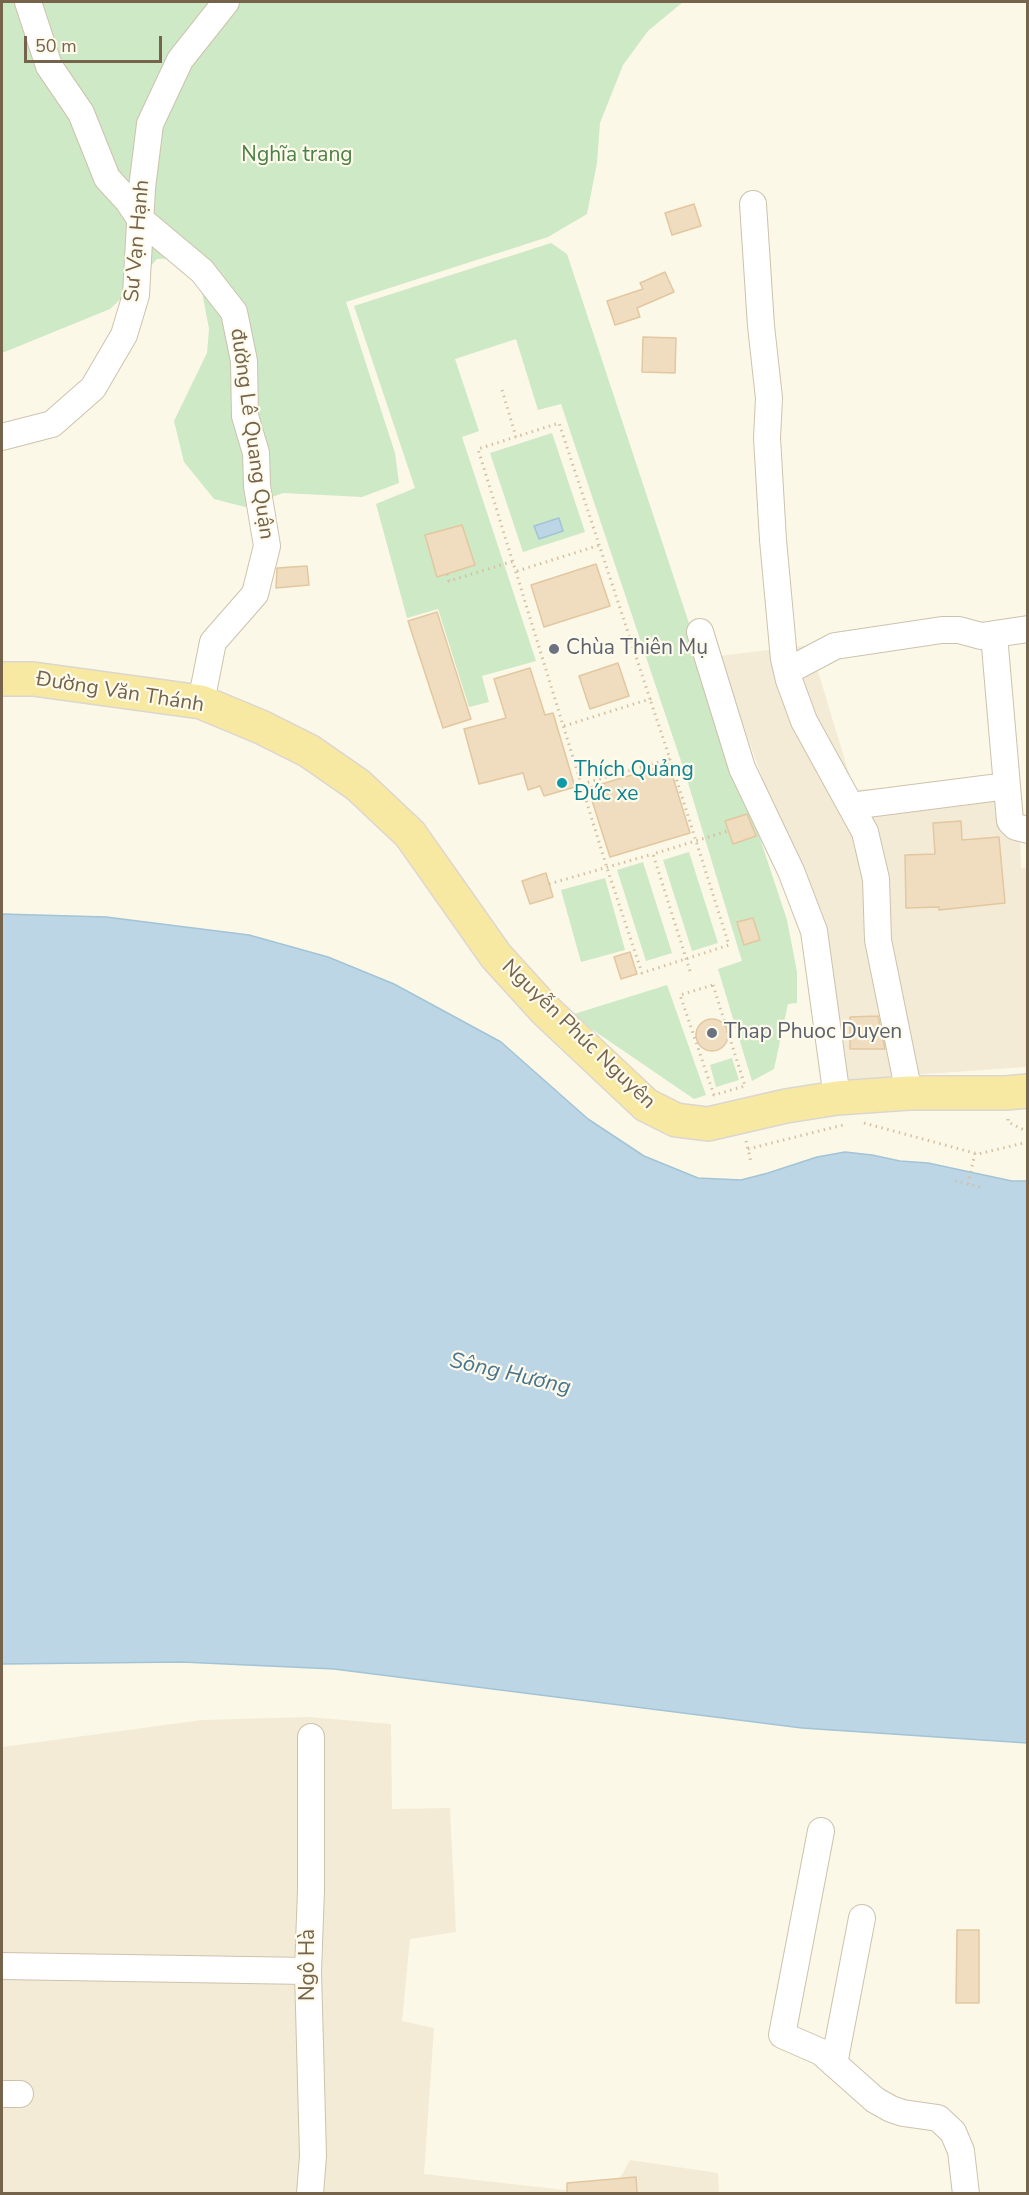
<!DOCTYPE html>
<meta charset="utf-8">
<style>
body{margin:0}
#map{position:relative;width:1029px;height:2195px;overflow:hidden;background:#fcf8e7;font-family:"Nunito Sans",sans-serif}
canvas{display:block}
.frame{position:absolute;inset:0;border:3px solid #75634c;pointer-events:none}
.scale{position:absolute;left:24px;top:36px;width:138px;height:27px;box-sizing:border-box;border:3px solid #75634c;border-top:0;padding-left:8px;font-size:18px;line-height:21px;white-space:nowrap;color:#75634c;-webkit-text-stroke:4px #fefbed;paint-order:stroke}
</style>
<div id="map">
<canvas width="1029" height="2195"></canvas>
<div class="frame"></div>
<div class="scale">50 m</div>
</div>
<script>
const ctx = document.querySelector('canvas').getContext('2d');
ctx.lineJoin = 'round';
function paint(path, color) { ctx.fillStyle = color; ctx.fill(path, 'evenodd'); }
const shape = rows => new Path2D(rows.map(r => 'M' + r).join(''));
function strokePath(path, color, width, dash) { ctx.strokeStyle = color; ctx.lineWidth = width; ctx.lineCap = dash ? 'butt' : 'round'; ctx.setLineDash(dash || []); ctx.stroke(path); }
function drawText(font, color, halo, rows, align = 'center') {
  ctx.font = font + ' "Nunito Sans",sans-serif'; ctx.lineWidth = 4.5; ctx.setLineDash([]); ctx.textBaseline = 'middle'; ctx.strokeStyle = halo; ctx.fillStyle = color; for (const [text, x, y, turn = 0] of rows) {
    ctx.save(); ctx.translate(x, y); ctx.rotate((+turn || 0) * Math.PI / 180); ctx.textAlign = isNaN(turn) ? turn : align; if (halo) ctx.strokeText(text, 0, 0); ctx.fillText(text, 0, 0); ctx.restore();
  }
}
paint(shape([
 [810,645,854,790,1018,781,1021,868,1028,868,1027,1067,825,1081,825,951,718,656],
 [309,1717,391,1724,392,1809,450,1808,456,1932,410,1939,402,2021,434,2028,424,2174,591,2193,2,2193,2,1747,202,1720],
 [630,2160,718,2173,719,2193,611,2194]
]), '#f3ebd5');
paint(shape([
 [2,2,683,2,648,31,623,65,600,123,597,163,587,214,548,237,346,302,395,453,399,483,362,497,283,493,245,507,214,499,184,462,174,421,207,353,209,329,202,292,182,258,157,259,132,288,110,309,2,353],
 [551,243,567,254,787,920,797,972,797,1003,788,1004,774,1069,752,1081,718,969,742,961,685,773,561,404,538,410,516,339,455,359,479,431,462,437,536,661,482,676,489,702,469,707,438,609,407,618,376,504,415,488,354,306],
 [552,433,585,532,523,552,490,453],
 [689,852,718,943,692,951,663,860],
 [643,862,672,953,646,961,617,870],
 [605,878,625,950,581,962,561,890],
 [667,985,706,1095,694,1099,571,1015],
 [732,1058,739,1080,716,1087,710,1065]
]), '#cde9c5');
const water = shape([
 [559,518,563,531,539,539,534,526,559,518],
 [2,914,106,917,249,935,328,957,394,984,501,1042,588,1119,644,1156,698,1178,741,1180,768,1173,817,1157,845,1152,872,1155,900,1161,928,1163,1012,1181,1027,1181,1027,1743,802,1728,334,1669,182,1662,2,1664,2,914]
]);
paint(water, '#bcd6e5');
strokePath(water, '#a2c4d6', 1.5);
const building = shape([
 [694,204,701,226,672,235,665,213,694,204],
 [665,272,674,292,637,308,640,317,615,325,607,301,643,289,640,283,665,272],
 [643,337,676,338,675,373,642,372,643,337],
 [462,525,475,565,437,577,425,535,462,525],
 [596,564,610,606,544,627,531,585,596,564],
 [307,566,309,585,276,588,277,568,307,566],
 [437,612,471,719,443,728,408,621,437,612],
 [618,663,629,696,590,709,579,676,618,663],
 [530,668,545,715,553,713,575,787,544,796,540,786,528,790,523,773,479,784,464,729,506,718,494,679,530,668],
 [669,764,690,833,610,857,588,788,669,764],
 [747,814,756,836,733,844,725,821,747,814],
 [961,821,962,840,999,837,1005,903,939,910,939,907,906,908,905,855,935,854,933,823,961,821],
 [546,873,553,897,530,904,522,881,546,873],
 [753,918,760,940,744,945,737,922,753,918],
 [630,952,637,974,621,979,614,957,630,952],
 [878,1016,885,1049,850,1049,850,1017,878,1016],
 '696 1035a16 16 0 1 1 32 0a16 16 0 1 1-32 0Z',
 [957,1930,979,1930,979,2003,956,2003,957,1930],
 [636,2177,637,2193,567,2193,567,2183,636,2177]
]);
paint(building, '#f0ddbf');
strokePath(building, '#e2c7a0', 1.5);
const minor = shape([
 [28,2,49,66,81,113,107,178,128,201,140,219,202,271,234,312,244,361,245,416,256,453,257,486,267,546,255,594,213,642,201,702],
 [753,204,761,326,769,398,767,438,773,540,784,659,789,680,804,721,865,832,876,879,878,940,909,1093],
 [2,437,52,424,93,388,124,335,136,295,142,188,150,124,180,60,226,2],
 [700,632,742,768,791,871,814,931,837,1098],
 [994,635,1010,821,1016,827,1028,830],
 [787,669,797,666,835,646,942,630,959,630,981,636,1028,629],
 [851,806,1007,786],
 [821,1831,782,2035,821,2052,875,2100,891,2109,903,2113,938,2118,953,2132,961,2151,966,2194],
 [2,1966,308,1971],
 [834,2064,862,1918],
 [2,2094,20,2094],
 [310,2194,313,2156,308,1971,311,1890,311,1737]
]);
const major = shape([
 [2,679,33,679,201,702,261,727,309,751,358,785,410,834,496,956,545,1010,646,1105,676,1120,708,1124,786,1106,837,1098,909,1093,1006,1093,1028,1091]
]);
strokePath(minor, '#cdc2ad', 28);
strokePath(major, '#dbd6d0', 36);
strokePath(shape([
 [502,390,516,437],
 [517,571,600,545],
 [447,574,449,581,514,561],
 [564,726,650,699,559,423,478,449,607,868,642,973,729,945,670,759],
 [582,784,670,759,650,699],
 [549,884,653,854],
 [690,971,653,854,728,831],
 [713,985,745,1086,714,1095,680,995,713,985],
 [1008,1119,1008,1122,1028,1132],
 [864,1123,978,1154,1028,1142],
 [746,1141,751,1162],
 [748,1149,843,1125],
 [955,1181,984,1188],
 [968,1184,975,1153]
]), '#d5c1a2', 3, [1.5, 4.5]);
strokePath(minor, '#fff', 26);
strokePath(major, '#f8e9a2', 33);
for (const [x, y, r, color] of [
 [554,649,6,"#6b7280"],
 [562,783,6,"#0f9aa8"],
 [712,1033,6,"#6b7280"]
]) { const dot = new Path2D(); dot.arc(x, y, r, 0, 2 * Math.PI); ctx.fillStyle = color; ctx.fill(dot); strokePath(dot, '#fefbed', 2); }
drawText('21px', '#4c8047', '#fefbed', [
 ["Nghĩa trang",297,156]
]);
drawText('21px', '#75634c', '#fefbed', [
 ["Sư Vạn Hạnh",138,241,-85],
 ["đường Lê Quang Quận",251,434,82],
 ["Đường Văn Thánh",120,693,9],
 ["Nguyễn Phúc Nguyên",578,1035,44],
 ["Ngô Hà",309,1965,-90]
]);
drawText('21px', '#5b616d', '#fefbed', [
 ["Chùa Thiên Mụ",566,649],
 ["Thap Phuoc Duyen",724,1033]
], 'left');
drawText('21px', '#0d838f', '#fefbed', [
 ["Thích Quảng",574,771],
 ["Đức xe",574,795]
], 'left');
drawText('italic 22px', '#49758e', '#fefbed', [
 ["Sông Hương",510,1375,13]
]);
</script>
